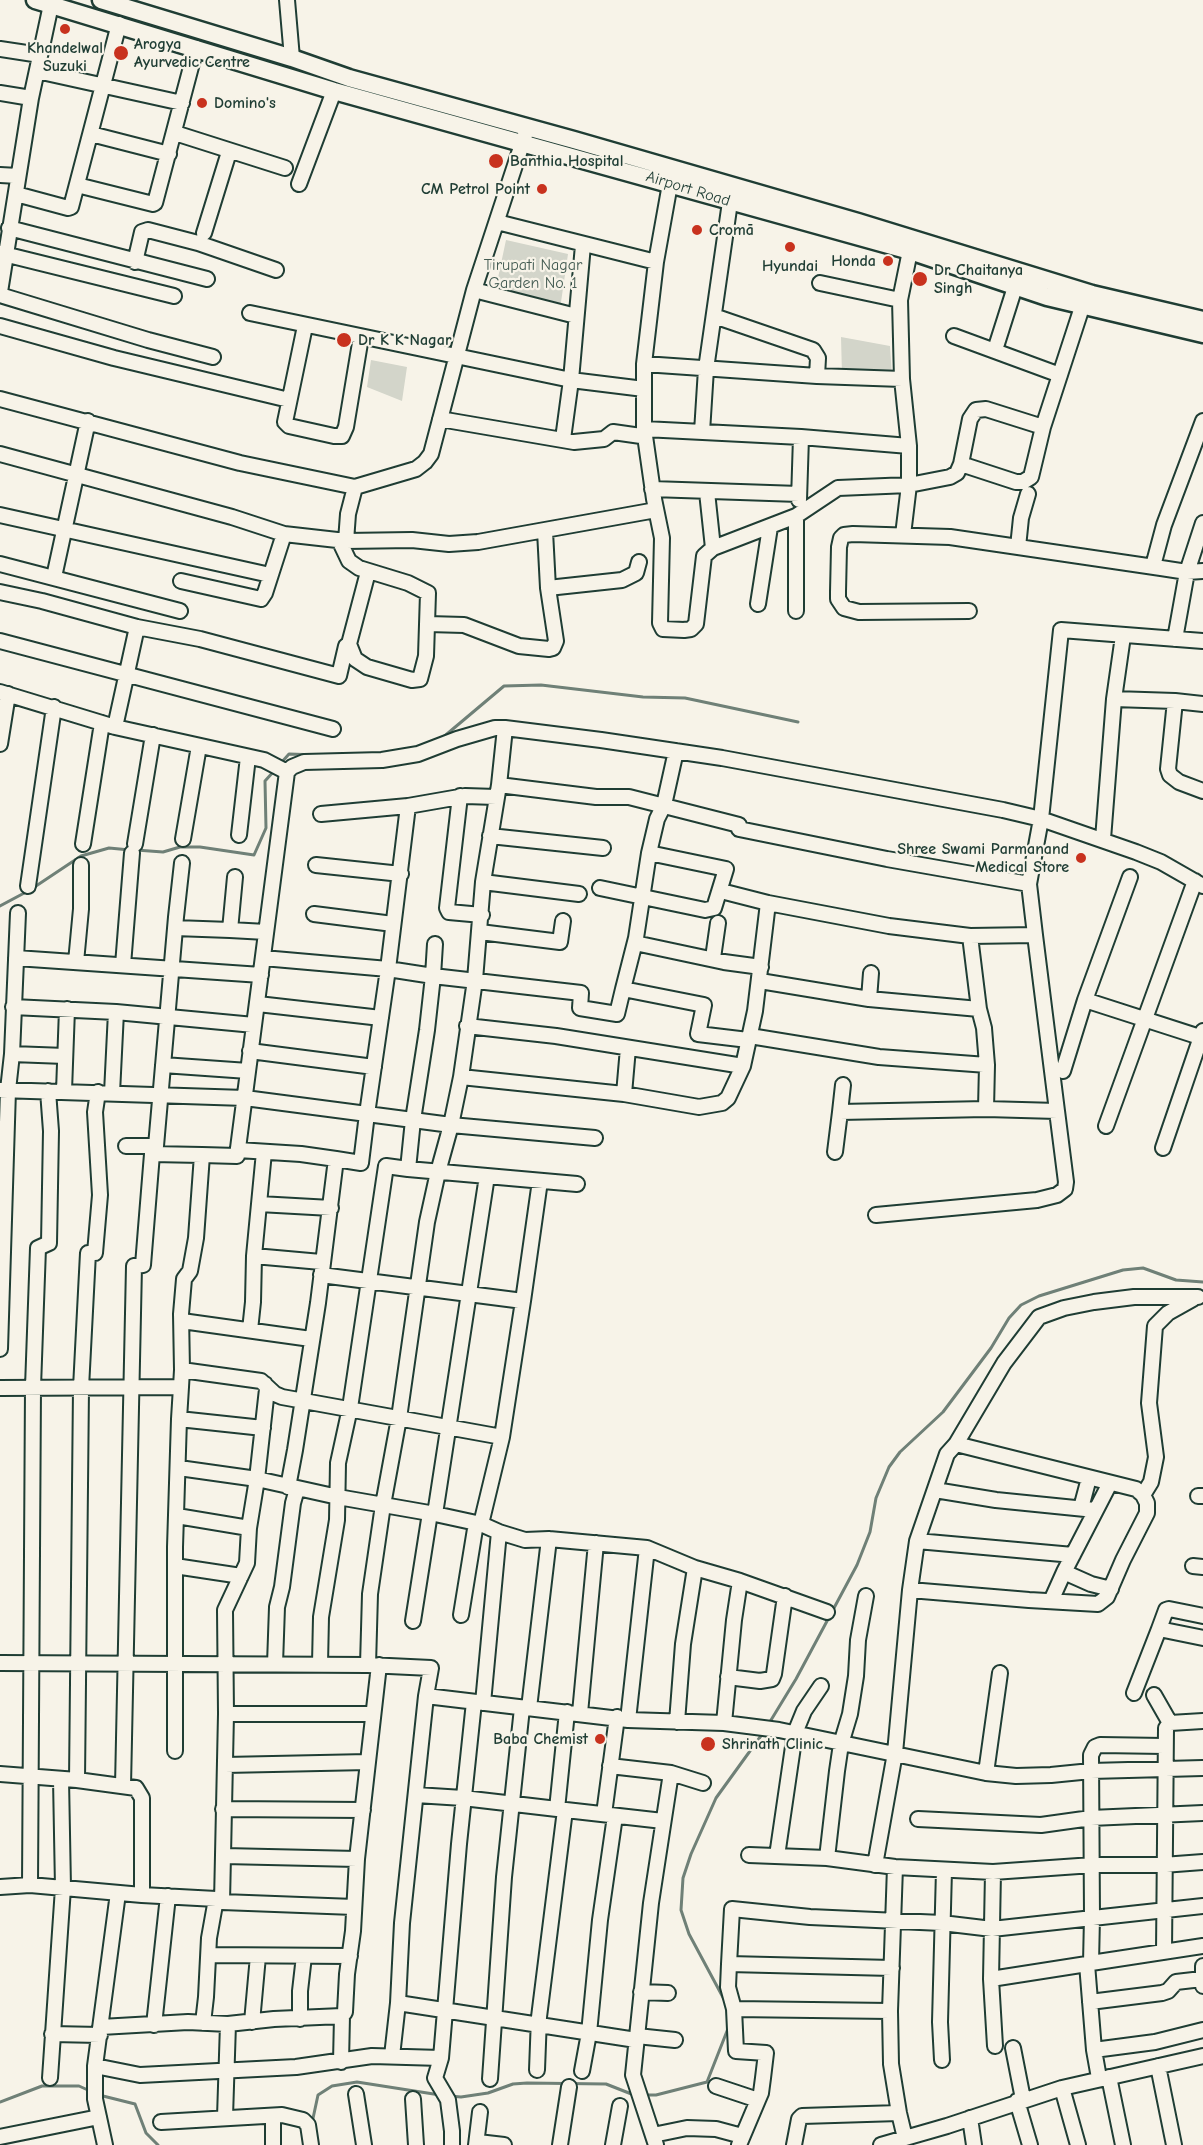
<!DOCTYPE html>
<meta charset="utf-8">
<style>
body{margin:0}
canvas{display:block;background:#f7f3e8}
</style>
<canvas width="1203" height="2145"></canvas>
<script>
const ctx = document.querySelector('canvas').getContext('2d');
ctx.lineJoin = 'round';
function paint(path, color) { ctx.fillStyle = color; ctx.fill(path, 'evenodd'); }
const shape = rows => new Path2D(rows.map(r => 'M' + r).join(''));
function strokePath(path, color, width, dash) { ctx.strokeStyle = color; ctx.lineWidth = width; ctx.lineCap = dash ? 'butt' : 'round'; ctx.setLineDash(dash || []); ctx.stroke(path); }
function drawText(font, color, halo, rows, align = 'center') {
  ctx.font = font + ' "Comic Neue",sans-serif'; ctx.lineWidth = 4.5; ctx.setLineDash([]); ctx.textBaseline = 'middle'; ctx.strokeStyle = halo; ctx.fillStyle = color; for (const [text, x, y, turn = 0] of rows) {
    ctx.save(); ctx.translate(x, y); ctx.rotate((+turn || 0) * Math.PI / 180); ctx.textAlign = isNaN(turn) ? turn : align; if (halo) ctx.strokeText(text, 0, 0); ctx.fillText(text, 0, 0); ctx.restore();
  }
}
paint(shape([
 [506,240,568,254,560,309,495,292],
 [841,337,890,346,892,376,842,375],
 [371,360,407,367,402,401,367,387]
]), '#d3d5ca');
strokePath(shape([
 [441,739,504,686,541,685,643,697,685,698,798,722],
 [281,763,289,754,318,755],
 [136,850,163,852,180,847,200,847,254,855,266,828,265,781,274,771],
 [33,888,81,856,109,848,130,850],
 [0,906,28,891],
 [768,1725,796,1679,857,1565,870,1532,876,1498,889,1467,900,1452,943,1412,991,1348,1009,1318,1021,1305,1039,1296,1123,1270,1143,1268,1176,1280,1203,1282],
 [726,2003,689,1934,681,1910,683,1878,691,1854,716,1798,763,1733],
 [99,2095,135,2104,146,2133,158,2145],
 [644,2095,656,2095,707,2082,729,2026],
 [450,2096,461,2097,488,2093,513,2084,527,2083,606,2084,634,2095],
 [0,2102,42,2086,79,2086,90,2091],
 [312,2123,318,2095,332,2086,357,2082,440,2095]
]), '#6f8077', 3);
const minor = shape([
 [287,0,292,58],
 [0,49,40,55],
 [37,71,182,103],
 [0,93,31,98],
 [175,133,285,168],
 [91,134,169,154],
 [0,175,18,176],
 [299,184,334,91],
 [670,184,656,262,644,364,644,429,654,499,662,538,660,623,663,629,684,630,691,629,696,624,704,556,713,548,796,516,838,488,909,485,950,477,957,473,961,464,970,419,976,410,986,409,1043,427],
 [77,185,153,204,155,203,196,48],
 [16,194,68,208,71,207,119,24],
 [497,222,656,262],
 [9,228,207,279],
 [204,233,229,152],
 [0,253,174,296],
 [135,262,142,232,148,230,198,243,276,270],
 [820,283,900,300],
 [474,290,576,316],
 [0,292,31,98,52,0],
 [0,295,148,340,213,357],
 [250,313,571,380,644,389],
 [714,316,813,350,818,358,817,376],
 [0,326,114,358,289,400],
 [305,326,285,422,289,426,334,436,342,436,346,427,361,337],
 [954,336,1060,375],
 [995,350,1015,287],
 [644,364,817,376,902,379],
 [0,399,240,463,355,487,416,469,425,462,431,454,474,290,525,135],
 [440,419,574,442,604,439,613,432,641,436,644,429,801,437,909,446],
 [702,432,706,369,730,202],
 [563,439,571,380,583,245],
 [0,454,232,517,284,534,346,541,412,540,449,544,478,542,656,510],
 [961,464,1016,482,1023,482,1031,477,1043,427,1083,304],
 [652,489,799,494],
 [707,492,713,548],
 [799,500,801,437],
 [0,515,270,575],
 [796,516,796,611],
 [903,535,909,485,909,446,902,379,900,300,910,251],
 [339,540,349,561,359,568,408,583,428,593,426,656,420,679,412,680,367,667,355,659,349,644],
 [346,541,348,514,355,487],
 [1018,547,1021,518,1028,494],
 [0,564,180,611],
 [1153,566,1164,525,1203,421],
 [54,577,88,421],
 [181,581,261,599,265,593,284,534],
 [548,588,622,580,636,573,639,562],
 [0,592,42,601,137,627,200,639,339,676,346,646,349,644,368,572],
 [758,604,770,527],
 [969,611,859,612,844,608,838,599,838,592,839,547,841,538,844,535,853,534,950,537,1161,568,1187,572,1203,571],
 [428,624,464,625,519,646,549,649,553,648,556,641,548,588,545,531],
 [1175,639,1187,572,1203,523],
 [0,641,333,729],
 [1203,641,1061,630,1041,819,1136,852,1161,862,1203,886],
 [0,692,115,727,264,760,287,772,237,1156,202,1155,196,1238,190,1271,184,1279,181,1314,182,1370,181,1387,0,1388],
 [1114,699,1175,701,1203,704],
 [1175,701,1168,769,1170,775,1179,782,1203,791],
 [115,727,137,627],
 [505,728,499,785,483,882,475,980,461,1077,451,1125,595,1138],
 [0,744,8,694],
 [287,772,292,767,304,762,382,760,418,754,457,739,495,728,505,728,601,740,722,758,1003,810,1041,819,1029,884,1035,935,970,936,889,926,768,903,721,891],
 [499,785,596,797,629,797,739,825],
 [460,796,447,908,449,912,482,915],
 [321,814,408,806],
 [739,829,887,859,1029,884],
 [239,835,248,757],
 [490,836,603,848],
 [183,839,199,746],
 [1103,839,1114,699,1123,636],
 [83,844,102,723],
 [135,844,153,735],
 [316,865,401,874],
 [235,877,230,930,266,932],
 [483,882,579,894],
 [28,886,54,707],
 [600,888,705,910,714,908,726,869,649,853],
 [314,914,393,924],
 [175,928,230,930],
 [480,932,560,942,563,921],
 [635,943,724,962,761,967],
 [435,944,433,976,388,969,408,806,465,796,496,797],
 [16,958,261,975],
 [713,958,718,923],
 [76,962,81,909,81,865],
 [123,965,132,853],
 [871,973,869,999,979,1009,970,936],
 [760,981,869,999],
 [623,989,636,938,649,853,657,819,664,805,676,751],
 [1085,1000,1203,1038],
 [258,1004,381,1018],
 [13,1007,116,1012,254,1025],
 [467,1026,556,1036,743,1066],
 [750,1036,879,1057,987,1065,984,1028,979,1009],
 [250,1051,374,1067],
 [12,1054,65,1056],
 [163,1065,248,1071],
 [1063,1071,1085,1000,1130,877],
 [461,1077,624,1094,699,1107,722,1103,728,1098,743,1066,755,1011,768,903],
 [843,1085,840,1112,986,1109,987,1065],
 [0,1090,245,1098,367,1114,388,969,263,958],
 [64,1091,67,1009],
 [112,1093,116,1012],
 [624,1094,628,1048],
 [986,1109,1057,1111,1035,935],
 [1106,1126,1195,881],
 [126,1146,156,1146],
 [1163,1148,1203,1031],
 [238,1150,301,1154,336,1159],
 [835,1152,840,1112],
 [152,1154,202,1155],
 [408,1169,487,1176,435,1514],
 [487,1176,577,1184],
 [259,1204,331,1208],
 [876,1215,1037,1200,1057,1195,1065,1189,1066,1182,1057,1111],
 [254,1256,321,1262],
 [321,1275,523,1301,540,1181],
 [182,1321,311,1339],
 [250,1330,253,1302,254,1256,264,1152],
 [0,1349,8,1090,12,1054,18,913],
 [182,1370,261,1381,275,1394,282,1397,502,1437,523,1301],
 [181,1387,179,1419,263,1428],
 [179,1468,257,1479,338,1497,435,1514,481,1524,499,1532,525,1540,549,1539,647,1548,695,1568,740,1581,827,1612],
 [1110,1483,1064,1572,1091,1584,1111,1589],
 [288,1487,295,1450,318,1303,336,1159,361,1163,367,1114,451,1125,438,1172,427,1222,399,1418,383,1505,370,1594,368,1665],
 [935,1490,996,1500,1095,1510],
 [1143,1495,1151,1482,1156,1457,1149,1403,1155,1326,1168,1313,1193,1299],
 [1198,1496,1203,1496],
 [1081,1508,1089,1478],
 [177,1516,249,1528],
 [481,1524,502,1437],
 [917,1541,1073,1555],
 [175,1566,241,1576],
 [1193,1566,1203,1567],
 [910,1590,1029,1600,1098,1604,1107,1597,1123,1560,1147,1513,1147,1503,1143,1495,1136,1489,956,1444],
 [1051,1601,1064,1572],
 [461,1615,476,1523],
 [413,1621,430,1513],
 [1159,1629,1166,1610,1169,1609,1203,1616],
 [0,1663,368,1665,431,1668,426,1696,628,1720,724,1723,779,1730,986,1773,1016,1776,1051,1775,1091,1771,1203,1768],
 [275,1664,277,1607,282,1587,293,1503,297,1489],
 [320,1664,321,1617,337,1520,338,1463,350,1408,386,1166,408,1169,413,1120,427,1030,433,976,581,993,580,1008,617,1014,623,989,704,1005,698,1034,748,1040],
 [728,1677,760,1681,772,1679,774,1674,785,1596],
 [1134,1693,1159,1629,1203,1638],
 [1154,1695,1170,1723],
 [483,1703,499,1532],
 [529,1708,549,1539],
 [567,1712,557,1809,663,1821],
 [580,1713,596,1543],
 [226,1714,373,1714],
 [628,1720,647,1548],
 [677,1722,683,1644,695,1568],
 [724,1723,734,1620,740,1581],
 [175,1751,175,1547,179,1419],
 [225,1765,368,1762],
 [610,1766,671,1773,703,1783],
 [986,1773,1000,1673],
 [0,1774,77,1780,136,1788,142,1798,142,1895,216,1899,222,1902,226,1714,225,1610,247,1563,249,1528,257,1479,267,1389,265,1384],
 [77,1780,81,1388,88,1253,95,1253,100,1195,95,1112,98,1092],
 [123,1786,134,1266,143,1265,152,1154,156,1146,176,917,182,863],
 [416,1795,463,1798,557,1809],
 [223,1809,363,1810],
 [604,1814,617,1717],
 [918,1819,1041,1825,1091,1818,1203,1813],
 [749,1855,827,1858,895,1867,993,1872,1093,1865,1163,1865,1203,1862],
 [224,1856,357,1859],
 [777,1856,795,1733,804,1711,821,1686],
 [827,1858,837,1771,841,1744,850,1714,856,1676,858,1640,866,1596],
 [875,1865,895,1753,910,1590,917,1541,947,1454,956,1444,1004,1363,1039,1317,1064,1308,1094,1302,1134,1297,1198,1297],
 [895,1867,890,2011,891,2064,899,2113,905,2138],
 [993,1872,991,1979,995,2046],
 [30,1885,33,1387,38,1248,49,1243,51,1131,48,1091],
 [0,1887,30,1885,142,1895],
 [222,1902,354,1907],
 [1164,1952,1166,1728,1170,1723,1203,1721],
 [209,1955,350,1956],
 [1091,1963,1203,1946],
 [1203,1966,1203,1986],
 [892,1968,729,1964,732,1909,810,1917,942,1923,992,1929,1203,1906],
 [991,1979,1087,1964],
 [641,1992,668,1993],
 [1090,2002,1162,1993,1168,1991,1176,1982,1202,1979],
 [398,2003,636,2040],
 [734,2009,890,2011],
 [300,2019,300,1991,304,1956],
 [252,2022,258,1956],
 [203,2023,206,1997,209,1938,216,1899],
 [154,2025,168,1896],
 [101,2027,188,2022,228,2024,274,2019,342,2016,345,2012,347,1974,353,1931,357,1859,379,1665],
 [52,2034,100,2035],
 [637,2036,675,2040],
 [1013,2048,1023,2099],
 [1094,2050,1155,2042,1203,2030],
 [392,2056,398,2003,402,1923,426,1696],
 [942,2060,940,2022,944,1870],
 [341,2062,342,2016],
 [95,2066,140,2075,296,2067,372,2056,441,2058],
 [1158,2066,1174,2145],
 [537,2070,539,2017,565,1810],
 [582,2071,589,2033,600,1920,615,1816],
 [1109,2077,1123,2145],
 [50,2078,63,1888,61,1779],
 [1099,2078,1094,2050,1087,1964,1091,1963,1092,1917,1091,1755,1095,1747,1100,1745,1164,1746],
 [490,2079,504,1877,522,1708],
 [716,2086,758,2100,761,2093,763,2078,766,2053,736,2051,734,2009,728,1987,729,1964],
 [1062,2088,1078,2145],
 [356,2094,364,2145],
 [413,2099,416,2145],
 [1017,2101,1030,2145],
 [225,2117,228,2024],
 [970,2118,974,2145],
 [161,2122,282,2115,303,2120,308,2125,311,2145],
 [653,2135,687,2128,716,2129,742,2136],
 [0,2137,99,2117],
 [478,2142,504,2145],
 [105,2145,95,2099,95,2066,118,1893],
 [273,2145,273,2116],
 [452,2145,452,2131,448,2100,435,2078,441,2058,459,1844,474,1702],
 [476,2145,480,2112],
 [560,2145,569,2087],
 [613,2145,620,2106],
 [656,2145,633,2075,651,1903,671,1773],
 [739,2145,758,2100],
 [794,2145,799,2119,802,2116,899,2113],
 [881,2145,947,2126,1062,2088,1203,2056]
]);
const major = shape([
 [35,0,334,91,910,251,1047,297,1203,334],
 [101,0,292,58,349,78,574,140,858,222,1092,294,1203,320]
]);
strokePath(minor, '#1f3d34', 18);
strokePath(major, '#1f3d34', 21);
strokePath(minor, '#f7f3e8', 14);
strokePath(major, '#f7f3e8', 16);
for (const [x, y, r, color] of [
 [65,29,6,"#c8321e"],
 [121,53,8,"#c8321e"],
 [202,103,6,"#c8321e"],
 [496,161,8,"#c8321e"],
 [542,189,6,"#c8321e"],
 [697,230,6,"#c8321e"],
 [790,247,6,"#c8321e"],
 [888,261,6,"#c8321e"],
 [920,279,8,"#c8321e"],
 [344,340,8,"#c8321e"],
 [1081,858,6,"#c8321e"],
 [600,1739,6,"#c8321e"],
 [708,1744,8,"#c8321e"]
]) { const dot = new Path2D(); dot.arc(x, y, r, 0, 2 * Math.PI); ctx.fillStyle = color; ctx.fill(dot); strokePath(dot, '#f7f3e8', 2); }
drawText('bold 16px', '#1f3d34', '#f7f3e8', [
 ["Arogya",134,44],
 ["Ayurvedic Centre",134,62],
 ["Khandelwal",65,48,"center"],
 ["Suzuki",65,66,"center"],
 ["Domino's",214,103],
 ["Banthia Hospital",510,161],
 ["CM Petrol Point",530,189,"right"],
 ["Cromā",709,230],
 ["Honda",876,261,"right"],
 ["Hyundai",790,266,"center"],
 ["Dr Chaitanya",934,270],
 ["Singh",934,288],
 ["Dr K K Nagar",358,340],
 ["Shree Swami Parmanand",1069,849,"right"],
 ["Medical Store",1069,867,"right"],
 ["Baba Chemist",588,1739,"right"],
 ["Shrinath Clinic",722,1744]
], 'left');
drawText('16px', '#1f3d34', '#f7f3e8', [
 ["Airport Road",688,189,17]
]);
drawText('16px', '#435b52', '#f7f3e8', [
 ["Tirupati Nagar",533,265],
 ["Garden No. 1",533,283]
]);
</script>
